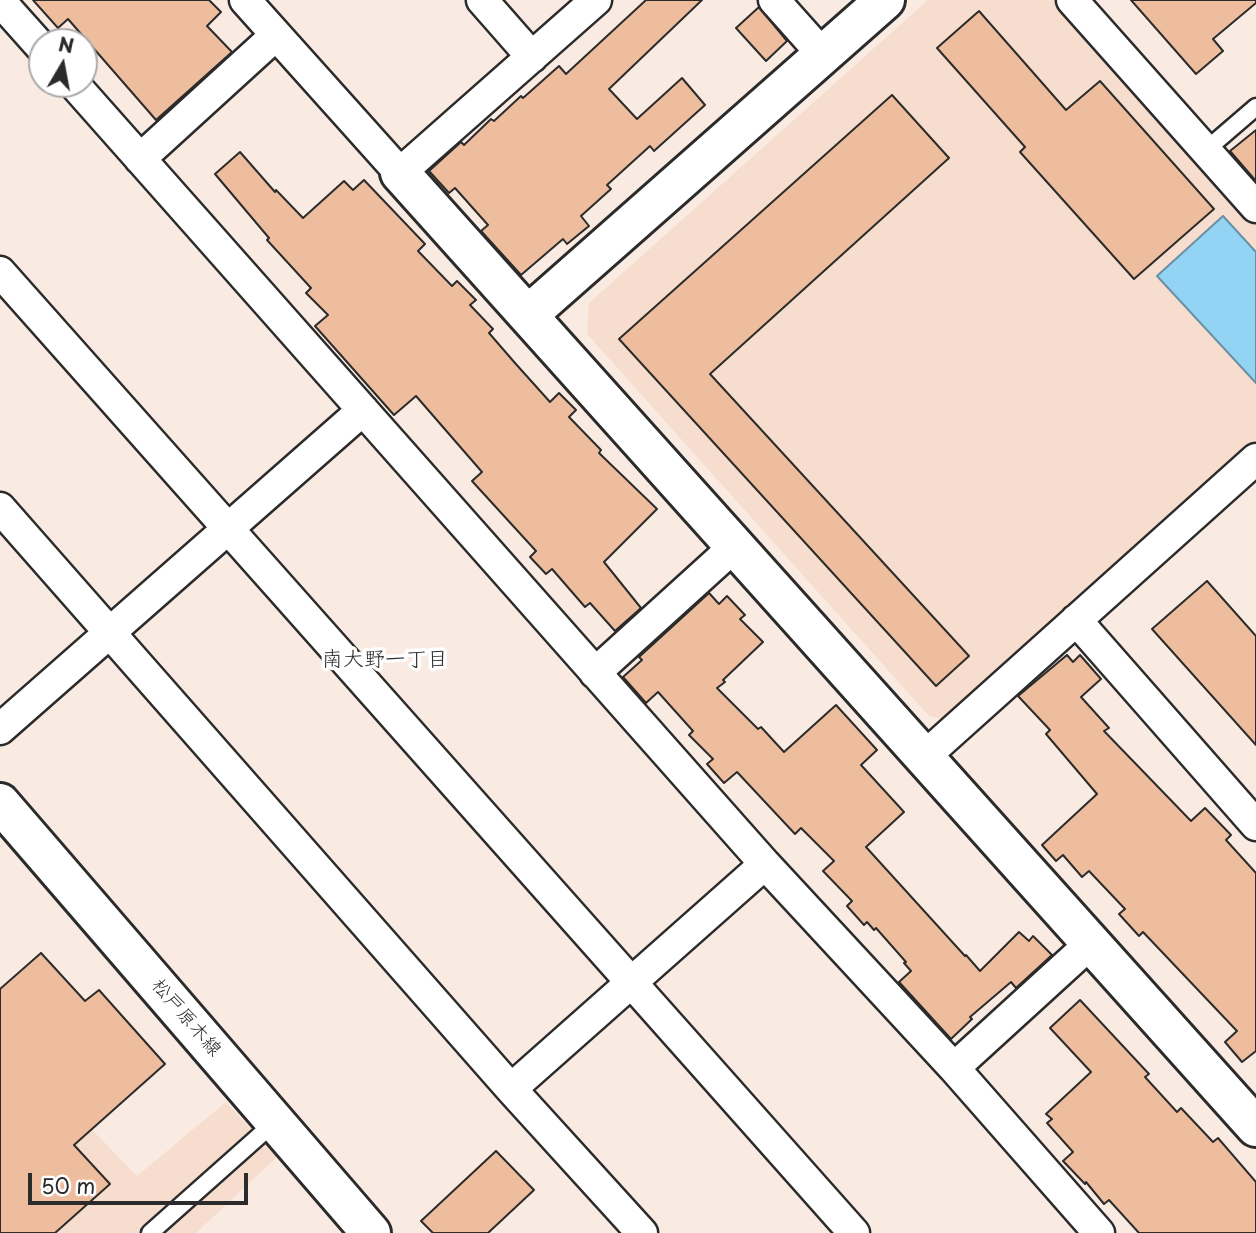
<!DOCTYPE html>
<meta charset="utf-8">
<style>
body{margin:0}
#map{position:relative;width:1256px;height:1233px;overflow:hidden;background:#faebe2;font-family:"Playpen Sans",sans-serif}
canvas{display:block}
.north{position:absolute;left:28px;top:28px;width:70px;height:70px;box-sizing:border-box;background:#fff;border:2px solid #aaa;border-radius:50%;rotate:10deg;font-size:19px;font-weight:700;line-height:28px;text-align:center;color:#2b2b2b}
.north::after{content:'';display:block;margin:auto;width:24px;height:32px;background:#2b2b2b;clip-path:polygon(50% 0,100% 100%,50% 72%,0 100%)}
.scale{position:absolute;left:28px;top:1173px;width:220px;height:32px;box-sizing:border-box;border:4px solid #2b2b2b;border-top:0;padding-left:9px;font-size:21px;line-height:24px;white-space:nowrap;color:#2b2b2b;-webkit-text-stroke:5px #fff;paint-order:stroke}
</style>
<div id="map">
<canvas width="1256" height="1233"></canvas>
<div class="north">N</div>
<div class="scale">50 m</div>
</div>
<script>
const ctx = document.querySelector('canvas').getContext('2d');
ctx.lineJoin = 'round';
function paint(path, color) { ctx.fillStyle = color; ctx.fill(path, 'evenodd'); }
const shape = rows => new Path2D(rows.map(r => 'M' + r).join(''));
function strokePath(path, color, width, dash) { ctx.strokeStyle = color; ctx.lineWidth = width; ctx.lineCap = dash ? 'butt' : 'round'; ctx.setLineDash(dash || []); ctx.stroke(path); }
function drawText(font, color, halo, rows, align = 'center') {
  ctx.font = font + ' "Playpen Sans","Klee One",sans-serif'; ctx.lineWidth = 7; ctx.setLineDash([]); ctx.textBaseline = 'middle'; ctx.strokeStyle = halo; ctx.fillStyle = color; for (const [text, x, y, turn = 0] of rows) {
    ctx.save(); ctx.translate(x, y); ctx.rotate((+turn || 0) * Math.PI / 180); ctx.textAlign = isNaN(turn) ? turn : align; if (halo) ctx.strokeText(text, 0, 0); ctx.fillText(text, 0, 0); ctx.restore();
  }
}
paint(shape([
 [928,0,1055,0,1256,226,1256,439,941,719,929,716,587,334,589,303],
 [0,1035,137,1176,226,1102,277,1157,196,1233,0,1233]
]), '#f6ddce');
const water = shape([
 [1223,216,1256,252,1256,383,1157,276,1223,216]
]);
paint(water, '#93d4f4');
strokePath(water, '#6990a4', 2);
const building = shape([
 [33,0,209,0,221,12,207,26,232,52,156,120,68,19,58,28,33,0],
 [646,0,702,0,609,89,637,119,682,78,705,105,654,151,650,146,607,185,611,189,581,216,589,226,567,244,563,239,521,275,481,231,488,225,455,188,449,193,429,171,461,142,464,145,491,119,494,121,521,96,523,98,559,66,566,74,646,0],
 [1131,0,1256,0,1256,3,1213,39,1223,51,1196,74,1131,0],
 [759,7,787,41,766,61,736,28,759,7],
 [979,11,1066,110,1100,81,1214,209,1134,279,1020,152,1025,147,937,48,979,11],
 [892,95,949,158,710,374,969,656,936,686,619,339,892,95],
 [1256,130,1256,181,1230,151,1256,130],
 [240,152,275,192,276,190,303,218,344,181,353,190,364,180,425,244,418,251,452,286,457,281,476,300,470,305,493,329,489,333,515,363,550,402,559,393,576,410,569,417,601,450,599,453,657,509,604,562,641,608,615,631,590,603,585,607,552,569,546,574,530,557,536,551,472,481,482,472,416,396,394,415,315,326,328,315,306,293,311,288,267,240,269,238,215,174,240,152],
 [1207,581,1256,636,1256,745,1152,629,1207,581],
 [709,593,719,604,727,596,745,615,740,619,763,642,723,680,725,682,717,688,758,729,761,727,784,752,836,705,877,750,861,765,904,812,866,847,965,956,966,955,980,971,1019,932,1029,941,1033,936,1052,955,1016,988,1011,982,970,1017,972,1019,951,1039,899,982,911,971,904,963,906,962,876,928,874,930,867,922,864,925,847,906,852,901,823,871,834,861,801,828,795,834,737,772,724,783,707,764,713,759,689,735,693,731,658,692,646,703,623,677,642,660,639,657,709,593],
 [1067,655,1073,662,1080,655,1101,679,1081,697,1109,728,1104,731,1191,821,1205,808,1231,835,1226,840,1256,873,1256,1051,1242,1062,1225,1042,1237,1031,1143,932,1139,936,1119,914,1125,909,1089,871,1082,877,1063,855,1056,861,1042,845,1097,794,1046,734,1050,730,1018,696,1067,655],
 [41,953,85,1001,99,990,165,1064,74,1145,110,1184,55,1233,0,1233,0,989,41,953],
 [1080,1000,1149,1074,1145,1077,1177,1112,1181,1108,1213,1142,1218,1138,1256,1182,1256,1233,1139,1233,1109,1200,1104,1204,1086,1182,1085,1184,1063,1161,1073,1152,1047,1123,1052,1119,1046,1114,1091,1072,1050,1028,1080,1000],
 [496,1151,534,1190,488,1233,433,1233,421,1221,496,1151]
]);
paint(building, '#eebd9e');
strokePath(building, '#2b2b2b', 2);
const lane = shape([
 [1206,150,1256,107],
 [150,1233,276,1121]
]);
const street = shape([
 [245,0,400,173,596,0],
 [482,0,532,57],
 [774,0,823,55],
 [1072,0,1256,207],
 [0,1,42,48],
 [74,84,765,864,954,1068,1099,1233],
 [140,159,276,35],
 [0,272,854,1233],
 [0,508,511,1089,642,1233],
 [1076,620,1256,825],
 [595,673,735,546],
 [0,729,363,410],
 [924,757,1256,459],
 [954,1068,1091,943],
 [511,1089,765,864]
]);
const secondary = shape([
 [400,173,1256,1127],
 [528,315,885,0],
 [0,803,371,1233]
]);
strokePath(lane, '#2b2b2b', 21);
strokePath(street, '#2b2b2b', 35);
strokePath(secondary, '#2b2b2b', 44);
strokePath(lane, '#fff', 16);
strokePath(street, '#fff', 30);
strokePath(secondary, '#fff', 38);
drawText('19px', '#2b2b2b', '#fff', [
 ["松戸原木線",186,1018,49]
]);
drawText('21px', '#2b2b2b', '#fff', [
 ["南大野一丁目",385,660]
]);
</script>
